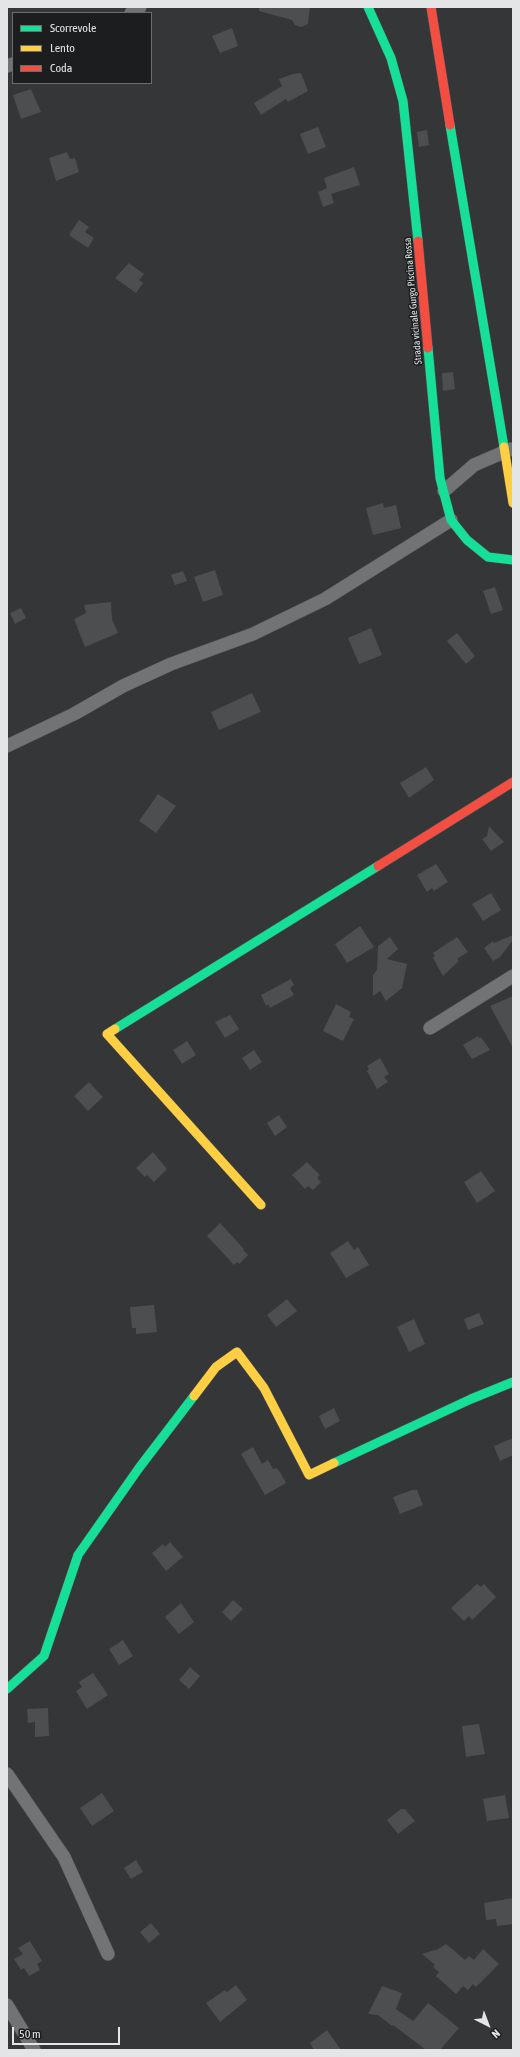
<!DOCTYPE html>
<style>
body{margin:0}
#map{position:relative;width:520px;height:2057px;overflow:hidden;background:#343637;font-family:"Asap Condensed",sans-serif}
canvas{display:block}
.frame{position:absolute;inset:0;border:8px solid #e3e5e7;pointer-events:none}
.legend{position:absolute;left:12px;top:12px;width:140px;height:72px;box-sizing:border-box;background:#1c1d1e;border:1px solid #6c6d6e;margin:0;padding:5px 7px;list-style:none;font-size:12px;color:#e3e5e7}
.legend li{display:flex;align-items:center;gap:8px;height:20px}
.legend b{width:20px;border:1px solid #6c6d6e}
.north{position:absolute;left:468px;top:2005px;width:40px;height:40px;-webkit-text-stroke:3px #1c1d1e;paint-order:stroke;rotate:138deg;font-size:11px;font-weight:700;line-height:16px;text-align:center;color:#e3e5e7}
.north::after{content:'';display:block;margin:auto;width:14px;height:18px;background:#e3e5e7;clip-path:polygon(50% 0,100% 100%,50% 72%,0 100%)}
.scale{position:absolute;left:12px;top:2027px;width:108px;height:18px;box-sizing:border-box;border:2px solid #e3e5e7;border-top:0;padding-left:5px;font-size:12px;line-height:14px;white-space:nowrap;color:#e3e5e7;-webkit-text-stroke:3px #1c1d1e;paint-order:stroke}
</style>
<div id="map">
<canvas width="520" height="2057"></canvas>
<div class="frame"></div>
<ul class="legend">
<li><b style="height:5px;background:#16e098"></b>Scorrevole</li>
<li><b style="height:5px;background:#ffcf43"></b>Lento</li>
<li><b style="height:5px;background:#f24e42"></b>Coda</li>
</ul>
<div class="north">N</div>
<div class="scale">50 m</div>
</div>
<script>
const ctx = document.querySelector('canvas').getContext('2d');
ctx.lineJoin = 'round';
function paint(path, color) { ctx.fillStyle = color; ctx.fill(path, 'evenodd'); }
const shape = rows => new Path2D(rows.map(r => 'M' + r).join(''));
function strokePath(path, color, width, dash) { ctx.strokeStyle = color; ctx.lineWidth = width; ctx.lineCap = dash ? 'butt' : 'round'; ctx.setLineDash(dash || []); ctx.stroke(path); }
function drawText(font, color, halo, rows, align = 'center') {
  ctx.font = font + ' "Asap Condensed",sans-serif'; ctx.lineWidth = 3; ctx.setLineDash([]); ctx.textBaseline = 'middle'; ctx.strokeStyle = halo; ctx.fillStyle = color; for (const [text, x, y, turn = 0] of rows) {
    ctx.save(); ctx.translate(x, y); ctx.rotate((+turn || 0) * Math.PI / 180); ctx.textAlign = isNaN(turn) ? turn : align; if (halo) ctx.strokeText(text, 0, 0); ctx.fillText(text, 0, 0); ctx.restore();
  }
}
paint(shape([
 [259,7,310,7,308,24,301,27,295,25,292,20,259,11],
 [232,28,238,46,220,53,212,36],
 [301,73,308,91,288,102,286,99,261,115,254,103,282,86,279,79,293,74],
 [31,89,41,112,21,119,13,95],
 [318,127,326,147,308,154,300,134],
 [427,130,429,145,419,147,417,132],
 [67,152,70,159,75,158,79,172,56,181,49,158],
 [354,167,360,185,331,194,334,203,323,207,318,192,327,188,324,178],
 [79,220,89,227,85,232,94,238,88,248,69,235],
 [129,263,144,274,139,280,143,283,136,293,115,278],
 [453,372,455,389,443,391,442,373],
 [383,503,384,508,396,505,401,528,373,535,366,508],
 [215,570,223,595,203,602,194,577],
 [183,571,187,581,175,585,171,575],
 [495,587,503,610,491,614,483,591],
 [111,602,112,619,118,633,85,647,74,619,86,613,84,605],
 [21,608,26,618,15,624,10,613],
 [371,628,382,655,359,664,348,638],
 [457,633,475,656,466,664,447,641],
 [252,693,261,712,219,730,211,712],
 [426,767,434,780,409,798,400,783],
 [158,794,176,806,156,833,139,821],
 [489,826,504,842,491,851,482,839,487,836],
 [436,864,448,882,434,891,432,888,427,892,417,875],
 [491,893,501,910,483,921,472,904],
 [360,926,374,947,347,963,335,944],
 [513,935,513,940,500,957,493,961,484,948,493,941,494,943],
 [390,937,398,949,387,959,407,964,402,988,386,1001,380,991,373,996,373,975,377,970,378,946],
 [457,937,468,952,457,959,459,961,443,976,433,958,435,956,433,953],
 [291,979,294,985,290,988,294,995,270,1008,268,1004,266,1006,261,995],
 [513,996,513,1048,490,1006],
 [336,1004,351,1012,349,1017,354,1019,343,1041,323,1031],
 [230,1015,239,1029,225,1038,215,1022],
 [478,1036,479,1038,481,1037,490,1050,472,1059,463,1045],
 [187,1041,196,1055,182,1064,173,1050],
 [254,1050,262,1062,250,1070,242,1058],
 [380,1058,389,1074,384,1077,388,1082,377,1089,367,1071,369,1069,367,1066],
 [89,1082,103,1097,88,1111,74,1096],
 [279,1115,287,1127,275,1136,267,1123],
 [153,1152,167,1169,154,1182,147,1175,145,1177,136,1168],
 [307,1162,320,1175,317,1178,321,1182,313,1190,308,1186,305,1189,292,1175],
 [481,1171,495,1191,477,1203,464,1182],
 [220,1223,244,1249,243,1250,248,1255,239,1264,237,1262,234,1265,207,1236],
 [348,1241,354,1250,358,1247,369,1265,346,1278,330,1253],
 [287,1299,297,1311,276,1327,267,1315],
 [154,1305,157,1332,136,1334,136,1328,132,1328,130,1307],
 [479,1313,484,1324,468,1330,464,1319],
 [414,1319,425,1344,409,1352,397,1327],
 [334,1408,340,1421,325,1429,319,1416],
 [513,1438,513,1455,500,1461,494,1446],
 [253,1447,262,1464,268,1460,273,1469,276,1468,280,1472,286,1483,265,1495,241,1454],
 [412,1490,417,1490,423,1505,400,1514,393,1497],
 [170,1542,183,1557,166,1571,152,1553,163,1544,165,1547],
 [477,1584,481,1587,484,1584,496,1597,472,1620,469,1616,464,1621,451,1608],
 [233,1600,243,1609,231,1621,222,1612],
 [181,1603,194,1622,179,1634,165,1617],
 [123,1640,133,1656,119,1665,109,1649],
 [190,1667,200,1676,189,1689,179,1680],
 [93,1673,108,1695,87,1709,76,1691,82,1687,79,1682],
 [48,1708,49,1736,35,1737,35,1722,28,1723,27,1709],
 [479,1724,485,1754,466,1757,462,1726],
 [102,1793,114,1811,92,1826,80,1808],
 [505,1795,509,1818,487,1821,483,1799],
 [401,1809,405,1809,415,1821,398,1834,387,1820],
 [136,1860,143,1872,131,1879,124,1868],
 [513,1898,513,1924,497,1926,496,1919,486,1920,484,1903],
 [151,1923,160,1934,149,1943,140,1932],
 [30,1941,42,1961,37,1964,40,1970,29,1976,24,1968,21,1970,14,1959,23,1954,18,1948],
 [446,1944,465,1960,469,1956,474,1960,483,1949,499,1964,476,1987,473,1984,468,1990,463,1986,456,1994,436,1976,439,1972,433,1967,435,1965,422,1954,438,1949],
 [236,1985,247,2000,220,2022,206,2003,225,1990,227,1992],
 [382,1986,402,1993,396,2009,413,2021,428,2003,459,2028,440,2050,426,2050,393,2025,392,2026,378,2015,368,2014],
 [327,2030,341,2050,314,2050,310,2043]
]), '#4d4e4f');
const street = shape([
 [131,13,140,7],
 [7,66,13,64],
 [444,491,474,465,511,449],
 [7,746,74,714,123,686,171,664,253,634,325,599,451,520],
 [430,1028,513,976],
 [7,1774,64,1857,108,1954],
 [7,2005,34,2050]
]);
const fast = shape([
 [368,7,391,58,403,101,418,241],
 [450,125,504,447],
 [428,348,440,478,451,520,467,540,488,557,513,560],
 [115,1029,378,866],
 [334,1463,471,1399,513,1382],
 [7,1689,44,1656,78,1555,139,1468,194,1396]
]);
const slow = shape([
 [504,447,513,503],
 [115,1029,107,1034,261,1205],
 [194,1396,216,1367,237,1352,264,1388,309,1475,334,1463]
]);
const jam = shape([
 [431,7,450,125],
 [418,241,428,348],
 [378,866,513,782]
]);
strokePath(street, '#505253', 14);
strokePath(fast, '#505253', 10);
strokePath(slow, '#505253', 10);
strokePath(jam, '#505253', 10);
strokePath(street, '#727374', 13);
strokePath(fast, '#16e098', 9);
strokePath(slow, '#ffcf43', 9);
strokePath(jam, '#f24e42', 9);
drawText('10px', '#e3e5e7', '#1c1d1e', [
 ["Strada vicinale Gurgo Piscina Rossa",413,301,-95]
]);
</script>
